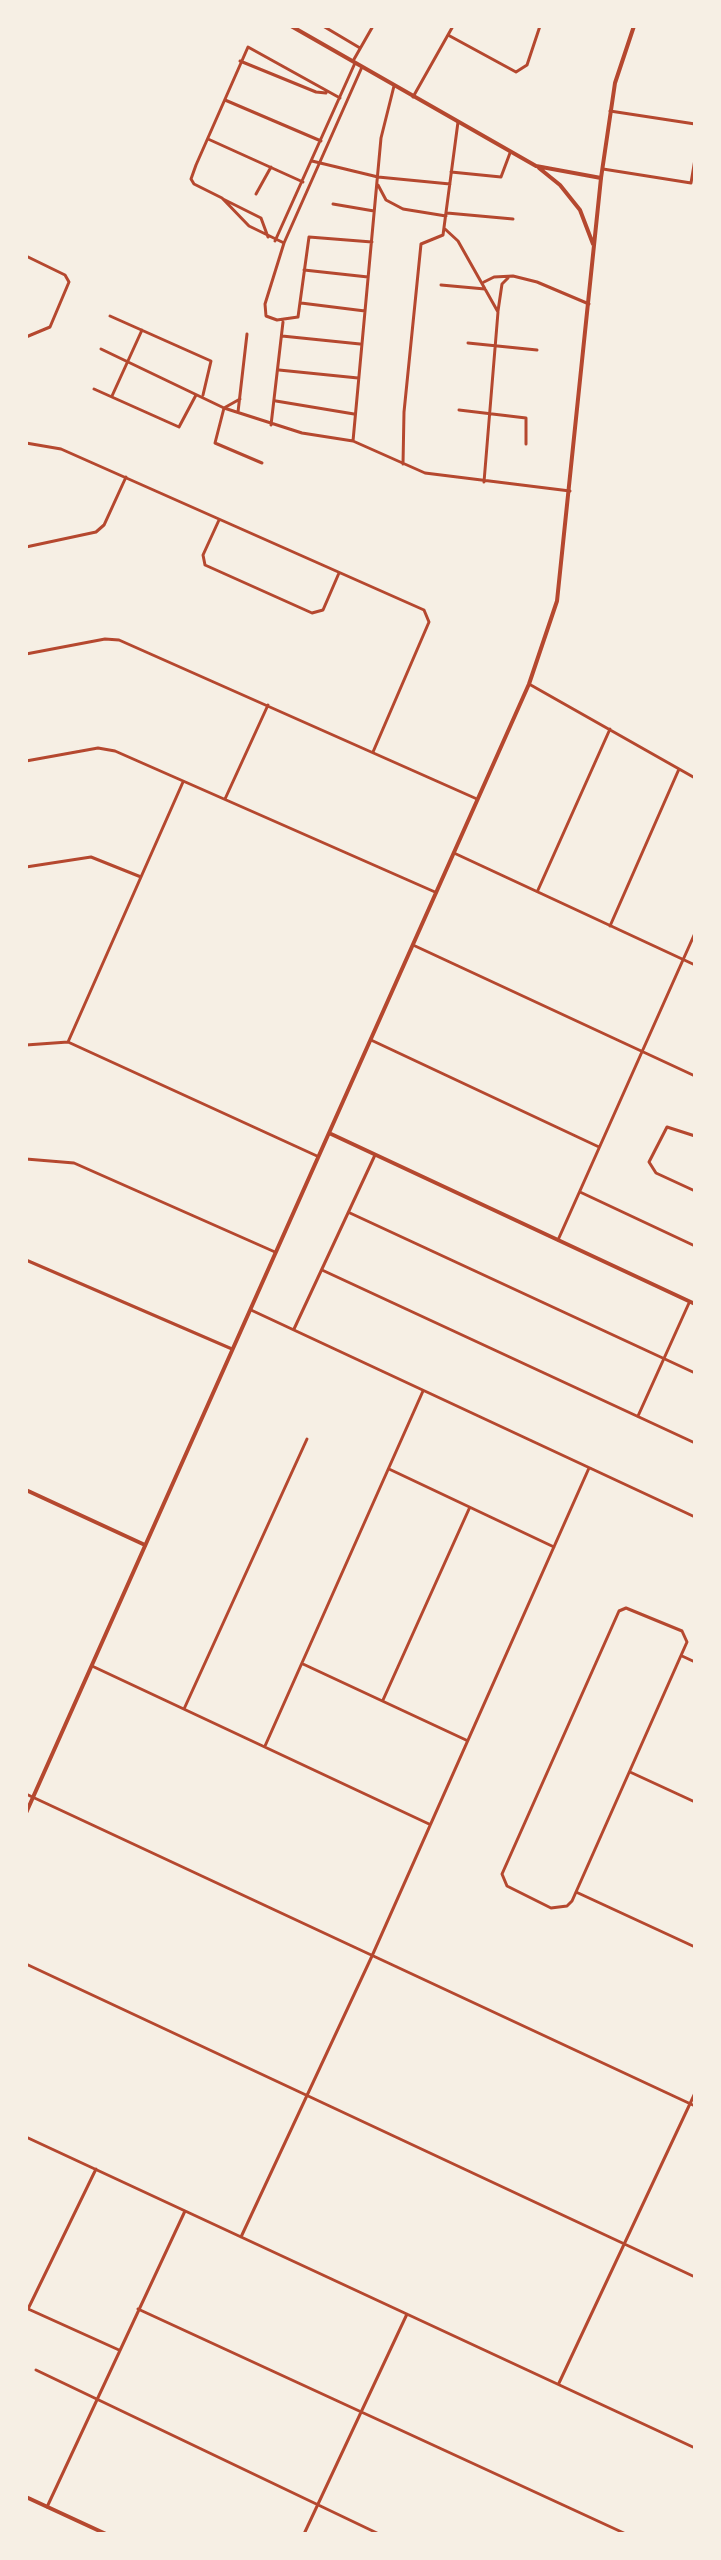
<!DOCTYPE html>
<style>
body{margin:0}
#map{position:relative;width:721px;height:2560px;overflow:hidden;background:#f6efe4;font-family:Mulish,sans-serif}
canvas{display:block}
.frame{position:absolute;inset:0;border:28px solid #f6efe4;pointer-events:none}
</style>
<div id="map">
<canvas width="721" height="2560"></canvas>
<div class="frame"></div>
</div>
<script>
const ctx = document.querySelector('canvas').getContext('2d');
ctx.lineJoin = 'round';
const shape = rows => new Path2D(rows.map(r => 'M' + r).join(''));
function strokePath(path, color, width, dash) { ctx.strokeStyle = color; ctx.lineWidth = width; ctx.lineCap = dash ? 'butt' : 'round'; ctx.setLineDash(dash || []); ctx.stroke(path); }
strokePath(shape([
 [323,26,360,48],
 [448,35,516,72,527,65,540,26],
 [240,61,316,92,326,93],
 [353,61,373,26],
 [362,67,284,243,265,304,266,316,277,320,298,317,309,237,372,242],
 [413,97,453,26],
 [225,100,321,141],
 [610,111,695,124],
 [208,139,303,182],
 [312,161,378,177,450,184],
 [603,169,691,183,695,159],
 [451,172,501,177,510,153],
 [378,185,386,200,403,209,446,216],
 [256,194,271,167],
 [223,199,261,218,268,237],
 [333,204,374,211],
 [447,213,513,219],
 [445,229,458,241,498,312,484,482],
 [275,241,355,63],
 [284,243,249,226,222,198,194,184,191,179,196,165,248,47,340,98],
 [26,256,65,275,69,282,50,327,26,337],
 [304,270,368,277],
 [484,282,494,277,513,276,537,282,589,304],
 [441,285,485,289],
 [301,303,365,311],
 [498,311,502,284,508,278],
 [110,316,211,361,203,395],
 [282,336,360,344],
 [468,343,537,350],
 [101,349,224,408,302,433,353,441,425,473,570,491],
 [279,370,358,378],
 [94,389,179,427,196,395],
 [112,396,142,330],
 [240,399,224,408,215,443,262,463],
 [276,401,354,414],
 [459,410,526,418,526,444],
 [238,412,247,334],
 [271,425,283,322],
 [353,441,381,138,394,86],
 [26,443,61,449,424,610,429,622,373,752],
 [403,464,404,412,421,244,443,235,458,122],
 [219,520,203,555,205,565,312,613,323,610,339,573],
 [26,547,96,532,104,525,126,477],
 [26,654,105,639,119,640,477,799],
 [529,684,695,778],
 [26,761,98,748,115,751,435,892],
 [225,799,268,705],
 [454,853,695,965],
 [26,867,91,857,141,877],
 [538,890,610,729],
 [610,926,679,769],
 [413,945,695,1076],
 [371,1040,599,1147],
 [68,1042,183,782],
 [26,1045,68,1042,317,1156],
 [695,1136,667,1127,649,1162,656,1173,695,1191],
 [26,1159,74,1163,275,1252],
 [580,1192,695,1246],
 [350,1213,695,1373],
 [558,1240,695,933],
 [26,1260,232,1349],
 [322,1270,695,1443],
 [251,1310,695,1517],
 [294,1329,375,1155],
 [638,1416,689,1303],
 [389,1469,554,1547],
 [626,1608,682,1631,687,1642,572,1901,567,1906,551,1908,507,1886,502,1874,619,1611,626,1608],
 [682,1656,695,1662],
 [303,1664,466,1740],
 [92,1666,429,1824],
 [383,1700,469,1509],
 [184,1709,307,1439],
 [265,1746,423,1391],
 [630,1772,695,1802],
 [26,1794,695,2106],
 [576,1892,695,1947],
 [26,1964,695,2277],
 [26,2137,695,2448],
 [241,2237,372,1956,589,1468],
 [26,2308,119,2350],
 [28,2309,96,2169],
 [138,2309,626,2534],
 [36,2370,379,2534],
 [559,2383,695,2093],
 [47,2507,185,2211],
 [304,2534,407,2314]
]), '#b5482f', 3);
strokePath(shape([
 [601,178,615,83,634,26],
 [26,1490,145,1545]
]), '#b5482f', 4);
strokePath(shape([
 [539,168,560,185,580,210,593,244],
 [329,1133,695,1304],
 [26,1813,529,684,557,601,601,178,536,166,291,26],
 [26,2497,106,2534]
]), '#b5482f', 4);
</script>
